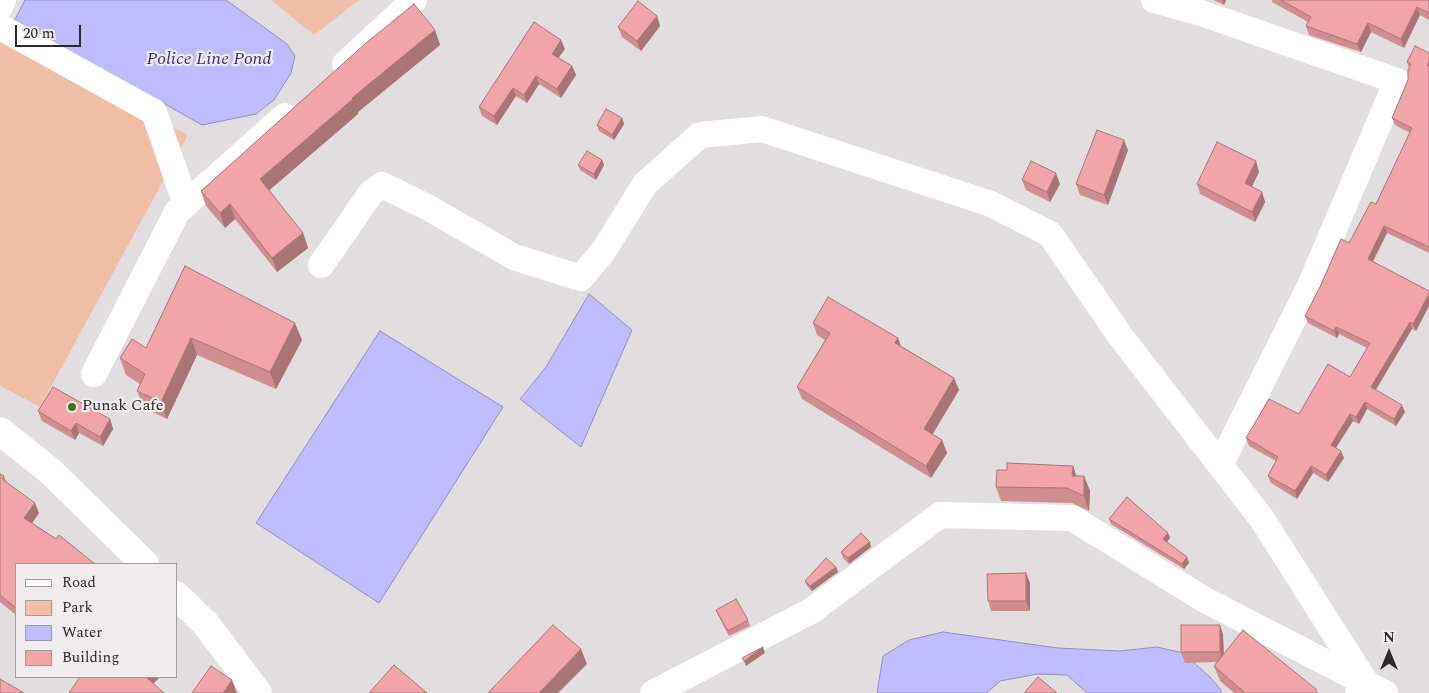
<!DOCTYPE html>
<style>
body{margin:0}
#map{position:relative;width:1429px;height:693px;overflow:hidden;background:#e2dee0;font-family:Spectral,serif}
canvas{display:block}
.legend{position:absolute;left:15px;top:563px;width:162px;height:115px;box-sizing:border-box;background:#f0ebed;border:1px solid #a19d9f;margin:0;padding:6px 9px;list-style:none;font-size:15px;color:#2b292a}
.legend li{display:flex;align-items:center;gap:10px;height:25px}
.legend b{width:25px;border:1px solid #a19d9f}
.north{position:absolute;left:1364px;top:628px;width:50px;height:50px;-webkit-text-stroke:4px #f0ebed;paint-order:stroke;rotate:0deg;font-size:14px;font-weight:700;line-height:20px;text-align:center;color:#2b292a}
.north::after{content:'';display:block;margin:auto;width:18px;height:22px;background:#2b292a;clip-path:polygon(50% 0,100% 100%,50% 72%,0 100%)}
.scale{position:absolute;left:15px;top:25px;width:66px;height:22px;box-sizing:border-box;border:2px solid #2b292a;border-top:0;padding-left:6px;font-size:15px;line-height:18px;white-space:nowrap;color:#2b292a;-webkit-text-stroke:4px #f0ebed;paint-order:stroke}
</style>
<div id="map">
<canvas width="1429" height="693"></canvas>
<ul class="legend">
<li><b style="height:6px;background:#fff"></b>Road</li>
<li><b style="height:14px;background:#f1bfa7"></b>Park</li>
<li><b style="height:14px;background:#c0bbfc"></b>Water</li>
<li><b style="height:14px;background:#f2a5a8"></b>Building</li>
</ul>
<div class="north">N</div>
<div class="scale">20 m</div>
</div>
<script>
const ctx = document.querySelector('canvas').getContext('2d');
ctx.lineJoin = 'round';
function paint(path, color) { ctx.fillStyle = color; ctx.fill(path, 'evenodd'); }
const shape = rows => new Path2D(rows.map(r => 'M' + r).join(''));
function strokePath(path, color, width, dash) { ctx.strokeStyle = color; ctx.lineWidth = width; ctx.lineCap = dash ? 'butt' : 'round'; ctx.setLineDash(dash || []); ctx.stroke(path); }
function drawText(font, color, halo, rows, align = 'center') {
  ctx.font = font + ' Spectral,serif'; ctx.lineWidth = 4.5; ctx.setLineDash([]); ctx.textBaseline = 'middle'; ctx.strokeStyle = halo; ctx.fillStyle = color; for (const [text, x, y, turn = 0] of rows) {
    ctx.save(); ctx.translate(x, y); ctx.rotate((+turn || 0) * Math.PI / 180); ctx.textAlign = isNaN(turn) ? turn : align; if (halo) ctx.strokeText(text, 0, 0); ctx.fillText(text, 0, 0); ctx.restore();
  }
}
paint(shape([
 [271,0,359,0,314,35],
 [0,35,188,135,40,407,0,386]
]), '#f1bfa7');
const water = shape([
 [25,0,226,0,287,44,295,56,291,73,274,100,256,114,202,125,119,78,13,23,25,0],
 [589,294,632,330,581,447,520,399,546,367,589,294],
 [380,331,503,407,379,603,256,523,380,331],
 [943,632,1058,648,1120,651,1157,647,1183,653,1210,677,1221,690,1221,693,1087,693,1067,675,1038,674,1000,681,987,693,877,693,883,656,909,640,943,632]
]);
paint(water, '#c0bbfc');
strokePath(water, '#938fbd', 1);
strokePath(shape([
 [1154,0,1201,13,1397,81,1309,288,1220,465],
 [0,7,3,0],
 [0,27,154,112,186,204],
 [345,64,414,0],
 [321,265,371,193,382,185,427,207,514,257,581,278,604,250,645,184,700,135,762,129,991,204,1050,234,1121,337,1262,519,1366,683,1358,693],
 [94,374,177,212,285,116],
 [653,693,811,611,940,515,1072,518,1205,600,1385,693]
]), '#fff', 26);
strokePath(shape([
 [0,431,50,471,145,564],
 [176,595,205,623,258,693]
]), '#fff', 28);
paint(shape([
 [1214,0,1226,0,1224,5],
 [1272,0,1429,0,1429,20,1420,15,1404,48,1371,32,1361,52,1309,35,1306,26,1308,22,1272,2],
 [657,16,660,26,641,51,622,37,618,27],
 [435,30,440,45,358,112,358,114,269,190,303,233,308,248,277,272,235,219,225,228,206,206,201,191],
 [565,49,558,58,572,66,576,75,561,98,539,84,527,103,516,96,497,125,482,116,479,107],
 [1429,53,1429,253,1387,233,1373,262,1429,291,1429,306,1416,331,1412,329,1376,390,1405,412,1396,426,1367,409,1359,424,1353,421,1336,448,1344,458,1328,482,1313,473,1297,499,1271,483,1268,476,1276,461,1249,446,1246,438,1299,414,1350,377,1367,348,1339,334,1337,338,1308,323,1305,316,1349,243,1376,204,1410,133,1395,125,1392,118,1408,80,1409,68,1407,62],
 [622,118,624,124,614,140,599,131,597,125],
 [1128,150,1108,205,1080,195,1076,184],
 [602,160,604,165,596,180,580,170,578,165],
 [1259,172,1252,187,1262,192,1265,202,1255,222,1200,194,1197,184],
 [1022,180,1060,184,1050,202,1026,190],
 [185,266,302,340,276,389,197,355,167,419,144,408,137,391,140,384,126,375,120,358,146,348],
 [813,323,898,338,901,346,954,378,959,390,932,434,942,440,947,453,931,478,802,399,797,387,825,340,817,335],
 [38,411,110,419,113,429,103,446,79,433,75,440,42,421],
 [0,474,4,476,7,483,39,513,32,523,95,564,16,564,16,615,0,602],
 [1076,476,1084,476,1090,491,1089,511,1072,503,1001,501,996,487],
 [1109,519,1168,533,1170,538,1167,542,1187,557,1189,563,1184,569,1111,524],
 [871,547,849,564,843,558,841,552],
 [836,567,838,572,812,591,807,586,805,581],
 [1030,583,1030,611,991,611,988,601],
 [716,610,748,620,750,626,729,636,718,615],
 [1220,625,1223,635,1224,654,1319,693,1234,693,1220,681,1214,666,1217,662,1185,663,1181,652]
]), '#d08e90');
paint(shape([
 [1222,0,1226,0,1224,5],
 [1417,7,1420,15,1404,48,1401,39],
 [657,16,660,26,641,51,637,41],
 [1368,23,1371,32,1361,52,1357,44],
 [435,30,440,45,358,112,358,114,265,194,260,179,352,98],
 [561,40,565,49,555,63,552,54],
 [572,66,576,75,561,98,557,89],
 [536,76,539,84,527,103,524,95],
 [513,88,516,96,497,125,494,116],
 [622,118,624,124,614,140,612,135],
 [1124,140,1128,150,1108,205,1104,195],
 [602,160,604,165,596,180,594,174],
 [1256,161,1259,172,1248,193,1245,183],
 [1056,173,1060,184,1050,202,1047,192],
 [1262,192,1265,202,1255,222,1252,212],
 [230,204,235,219,225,228,220,213],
 [1384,226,1387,233,1370,266,1368,259],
 [303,233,308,248,277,272,272,258],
 [1429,294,1429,306,1416,331,1413,324],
 [1410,322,1412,329,1373,394,1371,387],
 [295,323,302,340,276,389,270,372],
 [1336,327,1339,334,1337,338,1334,331],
 [191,338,197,355,167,419,161,402],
 [898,338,902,351,895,343],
 [954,378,959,390,928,442,924,429],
 [1365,402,1367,409,1359,424,1356,417],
 [1402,405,1405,412,1396,426,1394,419],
 [1350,414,1353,421,1333,452,1331,445],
 [110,419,113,429,103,446,100,437],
 [76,423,79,433,75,440,71,431],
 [942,440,947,453,931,478,926,466],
 [1341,451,1344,458,1328,482,1326,475],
 [1073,466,1078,480,1072,476],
 [1311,466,1313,473,1297,499,1295,491],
 [1084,476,1090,491,1089,511,1084,496],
 [35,503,39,513,28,529,24,518],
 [1168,533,1170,538,1165,544,1163,539],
 [870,542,871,547,849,564,848,558],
 [1187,557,1189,563,1184,569,1182,564],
 [836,567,838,572,812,591,810,586],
 [1026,573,1030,583,1030,611,1026,601],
 [1220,625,1223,635,1224,662,1220,652],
 [763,647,765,653,746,666,744,661],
 [581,649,587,664,558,693,539,693],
 [144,677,160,677,148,689],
 [232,680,237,693,223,693]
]), '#a97476');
const building = shape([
 [1281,0,1429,0,1429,13,1417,7,1401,39,1368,23,1357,44,1306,26,1311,17,1281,0],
 [638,1,657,16,637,41,618,27,638,1],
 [414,4,435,30,352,98,353,99,260,179,303,233,272,258,230,204,220,213,201,191,366,43,414,4],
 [534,22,561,40,552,54,572,66,557,89,536,76,524,95,513,88,494,116,479,107,534,22],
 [1415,46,1429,53,1429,62,1427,65,1429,66,1429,247,1384,226,1368,259,1429,291,1429,294,1413,324,1410,322,1371,387,1402,405,1394,419,1365,402,1356,417,1350,414,1331,445,1341,451,1326,475,1311,466,1295,491,1268,476,1278,457,1246,438,1269,399,1299,414,1328,364,1350,377,1370,343,1336,327,1334,331,1305,316,1320,287,1341,239,1349,243,1371,202,1376,204,1412,128,1392,118,1408,80,1408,70,1411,64,1407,62,1415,46],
 [606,109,622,118,612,135,597,125,606,109],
 [1097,130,1124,140,1104,195,1076,184,1097,130],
 [1217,142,1256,161,1245,183,1262,192,1252,212,1197,184,1217,142],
 [587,151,602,160,594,174,578,165,587,151],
 [1031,161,1056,173,1047,192,1022,180,1031,161],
 [185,266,295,323,270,372,191,338,161,402,137,391,145,374,120,358,132,339,146,348,185,266],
 [828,297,898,338,895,343,954,378,924,429,942,440,926,466,797,387,830,333,813,323,828,297],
 [53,387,110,419,100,437,76,423,71,431,38,411,53,387],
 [1007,463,1073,466,1072,476,1084,476,1084,496,1067,488,996,487,997,470,1007,470,1007,463],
 [0,474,4,476,2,479,35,503,24,518,56,539,59,535,95,564,16,564,16,608,0,595,0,474],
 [1127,497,1168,533,1163,539,1187,557,1182,564,1109,519,1127,497],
 [861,533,870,542,848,558,841,552,861,533],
 [826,558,836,567,810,586,805,581,826,558],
 [1026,573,1026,601,988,601,987,574,1026,573],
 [736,599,748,620,728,631,716,610,736,599],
 [553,625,581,649,539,693,488,693,553,625],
 [1181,625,1220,625,1220,652,1181,652,1181,625],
 [1243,630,1317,690,1315,693,1245,693,1214,666,1243,630],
 [763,647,744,661,742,658,763,647],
 [394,665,427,693,369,693,394,665],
 [211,666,232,680,223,693,192,693,211,666],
 [80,677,146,677,164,693,69,693,80,677],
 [1038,677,1057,693,1024,693,1038,677],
 [0,679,24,693,0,693,0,679]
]);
paint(building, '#f2a5a8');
strokePath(building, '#a97476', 1);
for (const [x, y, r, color] of [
 [72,407,5,"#3c7811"]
]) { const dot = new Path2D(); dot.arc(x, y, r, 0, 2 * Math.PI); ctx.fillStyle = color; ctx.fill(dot); strokePath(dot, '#f0ebed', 2); }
drawText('16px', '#2b292a', '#f0ebed', [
 ["Punak Cafe",82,407]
], 'left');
drawText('italic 18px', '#3c2f79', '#f0ebed', [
 ["Police Line Pond",209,60]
]);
</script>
